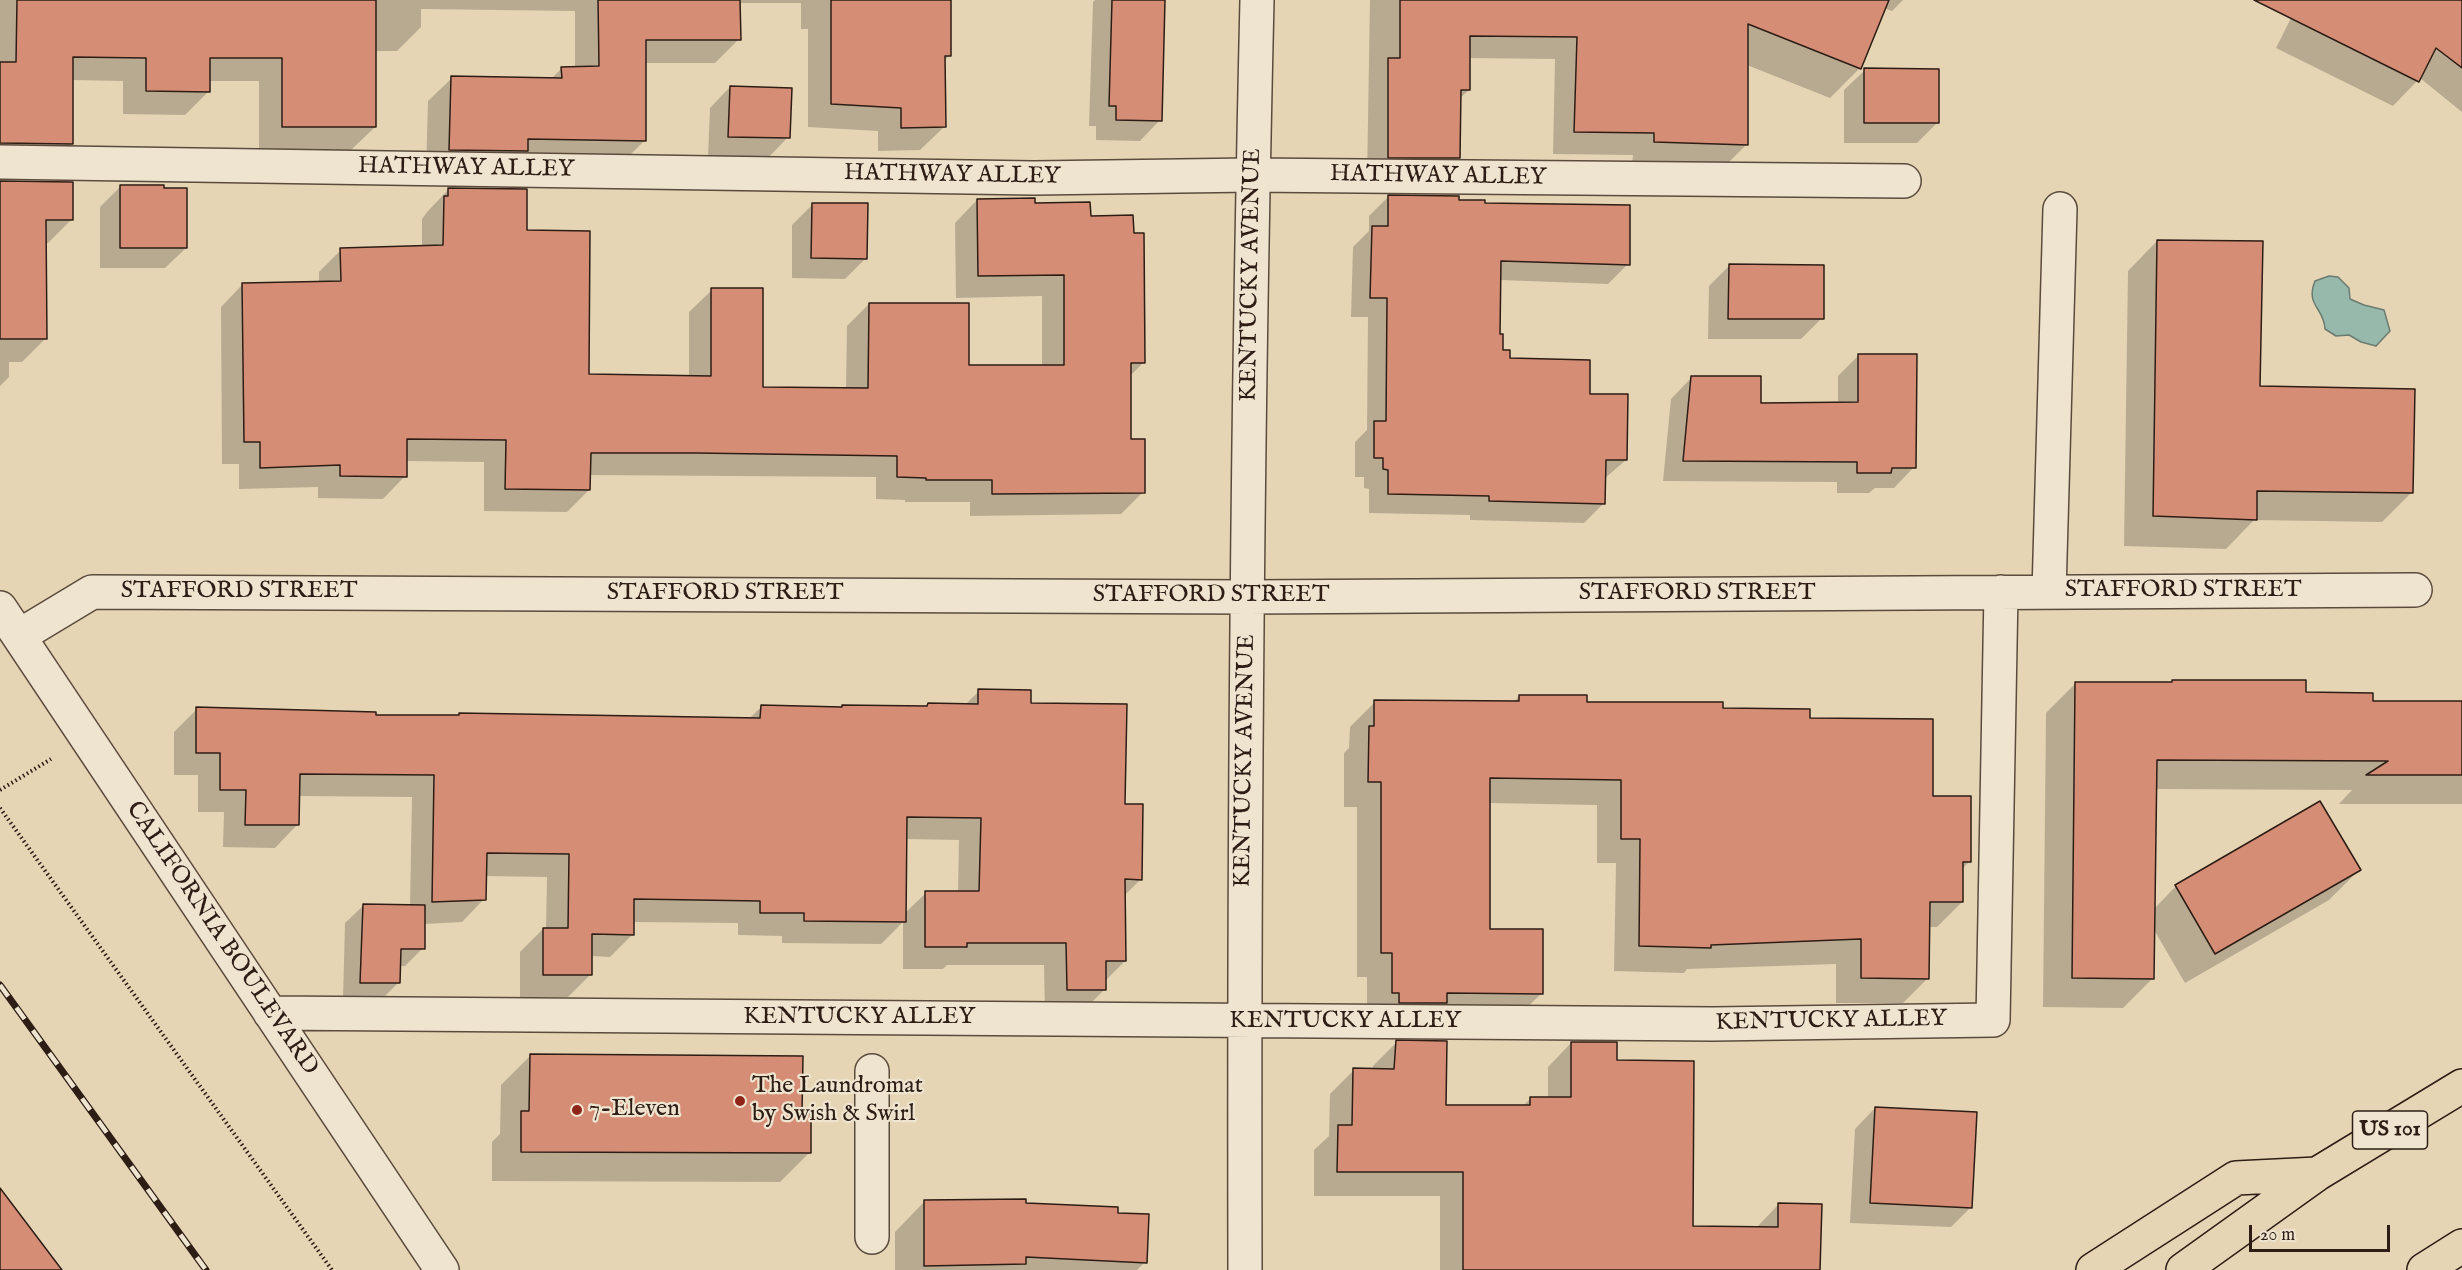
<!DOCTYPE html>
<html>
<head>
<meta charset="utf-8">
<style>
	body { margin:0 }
	#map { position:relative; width:2462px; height:1270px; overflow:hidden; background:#e5d5b5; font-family:"IM FELL English",serif }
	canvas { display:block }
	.scale { position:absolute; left:2249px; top:1225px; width:141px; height:27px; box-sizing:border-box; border:3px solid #2d1d15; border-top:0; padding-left:8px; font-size:18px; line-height:21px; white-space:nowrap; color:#2d1d15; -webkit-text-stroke:4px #eee4cf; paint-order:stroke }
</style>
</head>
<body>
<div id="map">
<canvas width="2462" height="1270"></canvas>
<div class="scale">20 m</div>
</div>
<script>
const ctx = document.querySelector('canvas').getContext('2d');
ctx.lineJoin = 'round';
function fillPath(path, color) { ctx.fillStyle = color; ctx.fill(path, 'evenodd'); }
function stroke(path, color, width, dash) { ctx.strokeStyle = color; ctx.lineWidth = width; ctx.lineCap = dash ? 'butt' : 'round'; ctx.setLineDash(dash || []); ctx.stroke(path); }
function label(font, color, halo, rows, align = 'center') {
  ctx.font = font + ' "IM FELL English",serif'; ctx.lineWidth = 4.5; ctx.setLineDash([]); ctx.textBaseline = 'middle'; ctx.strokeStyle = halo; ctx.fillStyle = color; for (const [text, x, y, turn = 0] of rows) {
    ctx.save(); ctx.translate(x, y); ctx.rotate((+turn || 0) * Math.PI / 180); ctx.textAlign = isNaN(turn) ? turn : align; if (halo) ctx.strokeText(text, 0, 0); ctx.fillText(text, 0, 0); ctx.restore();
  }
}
const water = new Path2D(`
	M2329,276L2338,277L2349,288L2350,299L2364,305L2384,310L2390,331L2376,346L2361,342L2349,335L2336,336L2325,329C2324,307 2305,306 2315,281Z`);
const shadow = new Path2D(`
	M0,0H950V55L943,62L944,127L920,150L878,151V131L808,127V29H801V3H739V39L715,63H645V140L621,164L426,173L428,101L452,78L551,79L562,68H575V11L421,9V27L397,51H375V127L351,150H259V81H209V91L185,115L123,114V81L72,80V144L48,167H0Z
	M1095,0H1163L1160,120L1140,141L1096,140V126H1089L1093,2Z
	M1370,0H1903L1892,11L1884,8L1860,68L1830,98L1742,63L1746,145L1724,167L1632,164L1633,155L1553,154L1555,59L1469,58V90L1459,99L1458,158L1436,180L1367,179Z
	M2300,0H2462V112L2420,78L2393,106L2276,48Z
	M1865,70L1937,123L1917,143H1844V90Z
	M730,87L788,137L768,158L708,157L710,108Z
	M0,182L72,219L48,243H44L46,338L22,362H9V377L0,386Z
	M121,186L186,248L165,268H100V207Z
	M449,189L525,231L587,375L689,377V312L712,290L762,388L846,389L847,326L869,304L968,366H1042V296L956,298L955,223L977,200L1034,204L1089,218L1144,362L1129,377V441L1143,492L1121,514L970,516V502H905V500L876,499V477L589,475V490L567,512L484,511V462L405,461V476L383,499L318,498V487L239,489V464H222L221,307L243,284L319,283V272L341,250L422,247V219L427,212Z
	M1389,196L1484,205L1628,264L1608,284L1500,280L1499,335L1502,351L1508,360L1588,395L1626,460L1604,479V503L1584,523L1470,520V515L1369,513V489L1364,488V477H1355V442L1367,430L1368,317H1351L1353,247L1369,231V216Z
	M813,204L865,259L845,279L792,278V225Z
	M2157,241L2259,387L2412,492L2382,522L2254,520L2226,549L2124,546L2128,271Z
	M1729,266L1822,318L1801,339H1708L1709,286Z
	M1859,355L1914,467L1894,488H1875L1869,493H1837V482L1663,481L1671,399L1691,378L1760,405L1838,403V376Z
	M2076,683L2305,693L2371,703H2462V804H2339L2352,790L2155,789L2154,909L2176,886L2359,870L2329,900L2185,983L2153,928V978L2123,1008L2043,1007L2046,713Z
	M979,691L1029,704L1124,805L1141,879L1124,896L1125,961L1105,981V989L1082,1012H1045L1044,965H947L943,969H903V922L881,944L782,943V936L738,935V923L633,922V934L610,957L591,956V974L568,997H520V952L543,929H546L547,877L485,876L484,899L462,922L424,924L423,948L405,966H399V982L381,1000H343L345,923L363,906H410L412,797L298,796L297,825L275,848L223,847L224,812H198V775H174V732L197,709L374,717L749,719L761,707H925L928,704L965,705ZM905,839L959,840L958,893H926L904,914Z
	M1519,696L1585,703L1722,709L1809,719L1931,798L1969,862L1962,869V902L1937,927H1928V978L1903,1003H1836V964L1687,969L1684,973L1614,971L1616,863H1597V805L1489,803V930L1542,993L1516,1018H1367V977H1357V807H1344V753L1349,748L1350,727L1375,702L1513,703Z
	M1397,1042L1445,1106H1523L1530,1099H1548V1067L1571,1043L1616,1062L1691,1227L1756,1228L1779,1204L1818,1270H1440V1196H1314V1150L1329,1136L1330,1094L1354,1070H1372L1373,1066Z
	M530,1056L801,1115L809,1153L780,1182L492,1181V1142L500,1134L501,1085Z
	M1875,1108L1971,1207L1951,1227L1850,1223L1855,1129Z
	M924,1202L1024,1204L1116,1215L1145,1262L1137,1270H895V1232Z`);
const building = new Path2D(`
	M17,0H376V127H282V58H210V92L146,91V58L73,57V144L0,143V62H16Z
	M598,0H740L741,40H646V141L528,139V151L449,150L451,76L562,78L561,67L599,66Z
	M831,0H951V56H945L946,127L901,128V108L831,104Z
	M1112,0H1165L1162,121L1116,120V106H1109Z
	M1400,0H1889L1861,69L1748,24V145L1654,142V133L1574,132L1577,37L1470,36V90H1461L1460,158H1388V58H1400Z
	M2254,0H2462V68L2436,48L2419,82Z
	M1864,68L1939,69V123H1864Z
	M730,86L792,88L790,138L728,137Z
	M0,181L73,182V220H46L47,339H0Z
	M120,185H164V188H187V248H120Z
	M448,188L527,189V230L590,231L589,374L711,376V288H763V387L868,388L869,303H969V365H1064V275L978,276L977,199L1035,198V203L1090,202L1091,216L1133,215L1134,233H1144L1145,363H1131V439H1145V493L992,494V480H926V478L897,477V456L696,453H591L590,490L505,489L506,440L407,439V477L340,476V465L260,468V442H244L242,283L341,281L340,248L443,245L444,196H448Z
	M1388,195L1459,196V200H1485V203L1630,205V265L1501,261L1500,334H1503V350H1510V358L1590,360V394H1628L1627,460H1606L1605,504L1489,501V496L1388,494V470L1383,469V458H1374V421H1386L1387,298H1370L1372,226H1388Z
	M812,203H868L867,259L811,258Z
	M2157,240L2263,241L2260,386L2415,389L2413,493L2257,491V520L2153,516Z
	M1729,264L1824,265V319H1728Z
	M1858,354H1917L1916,468H1892L1891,473H1857V462L1683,461L1691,376H1761V403L1858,402Z
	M2172,680H2306V692L2373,693V701H2462V775H2366L2388,761L2157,760L2154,979L2072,978L2075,682H2172Z
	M978,689L1031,690V703L1127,704L1125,804H1143L1142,880L1125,879L1126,961H1106V990H1067L1066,943H967V947H925V891H979L981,818L907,817L906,922L804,921V913H760V901L634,899V935L592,934V975H543V928H568L569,854L487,853L486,900L432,902L434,775L300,774L299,825H245L246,790H220V753H196V707L376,712V715H459V713L760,718L761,705L842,707V705L927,706L928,703L978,704Z
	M1519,695H1587V702H1723V708L1810,709V718L1933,719V796H1971V862H1963V902H1930L1929,979L1861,978V939L1711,945V948L1639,946L1640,839H1621V780L1490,778V929H1543V994L1447,993V1003H1399V993H1392V953H1381V782H1368L1369,726H1374V700L1519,701Z
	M2320,801L2361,870L2215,954L2175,885Z
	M363,904L425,905V949H401L400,983H360Z
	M1396,1040L1447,1041L1446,1105H1530V1097H1571V1042H1617V1060L1694,1061L1693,1226L1778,1227V1203L1822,1204L1820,1270H1463V1172H1337L1338,1125H1352L1353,1068L1394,1069Z
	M530,1054L803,1056L802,1114H811V1153L521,1152V1111H529Z
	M1875,1107L1977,1112L1972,1208L1870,1203Z
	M0,1188L62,1270H0Z
	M1026,1199V1203L1118,1207V1213L1149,1214L1147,1263L1026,1257V1264L924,1266V1200Z`);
const path = new Path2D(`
	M0,790L51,759
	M0,808L332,1270`);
const minor = new Path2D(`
	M0,162L1034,178L1252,175L1904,181
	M2049,592L2060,209
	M0,608L442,1270
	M19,636L92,592L1248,597L2415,590
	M270,1013L1713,1024L1993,1020L2001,592
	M872,1071V1237
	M1245,1270C1244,847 1247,423 1257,0`);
const highway = new Path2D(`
	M2093,1270L2236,1178L2317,1174
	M2183,1270L2317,1174L2462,1086
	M2424,1270L2462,1246`);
const rail = new Path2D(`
	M0,985L206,1270`);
const markers = [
	[740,1101,6,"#8f2418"],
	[577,1110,6,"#8f2418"]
];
const shields = [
	[2390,1130,75]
];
const shieldNames = [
	["US 101",2390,1130]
];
const streetNames = [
	["HATHWAY ALLEY",466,169,1],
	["HATHWAY ALLEY",952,176,1],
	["HATHWAY ALLEY",1438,177,1],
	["KENTUCKY AVENUE",1252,275,-89],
	["STAFFORD STREET",2183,591],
	["STAFFORD STREET",239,592],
	["STAFFORD STREET",725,594],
	["STAFFORD STREET",1697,594],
	["STAFFORD STREET",1211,596],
	["KENTUCKY AVENUE",1246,761,-89],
	["CALIFORNIA BOULEVARD",221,939,56],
	["KENTUCKY ALLEY",859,1018],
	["KENTUCKY ALLEY",1345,1022],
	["KENTUCKY ALLEY",1831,1022,-1]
];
const poiNames = [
	["The Laundromat",752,1087],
	["by Swish & Swirl",752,1115],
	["7-Eleven",589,1110]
];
fillPath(water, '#96b9ab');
stroke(water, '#6c7b6f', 1.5);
fillPath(shadow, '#0003');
fillPath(building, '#d58e75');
stroke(building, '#2d1d15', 1.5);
stroke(minor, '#5b4b3d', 36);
stroke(highway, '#2d1d15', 36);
stroke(path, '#2d1d15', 4, [1.5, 3]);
stroke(minor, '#eee4cf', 33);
stroke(highway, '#e5d5b5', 33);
stroke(rail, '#2d1d15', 7);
stroke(rail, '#eee4cf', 4.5, [14]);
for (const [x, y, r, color] of markers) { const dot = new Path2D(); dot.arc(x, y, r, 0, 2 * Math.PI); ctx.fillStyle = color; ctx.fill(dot); stroke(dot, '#eee4cf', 2); }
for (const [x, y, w] of shields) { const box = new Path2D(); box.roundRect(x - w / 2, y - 19, w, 38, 4.5); ctx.fillStyle = '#eee4cf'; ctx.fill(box); stroke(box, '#2d1d15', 1.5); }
label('bold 22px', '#2d1d15', null, shieldNames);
label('24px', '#2d1d15', '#eee4cf', streetNames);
label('24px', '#2d1d15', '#eee4cf', poiNames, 'left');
</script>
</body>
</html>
